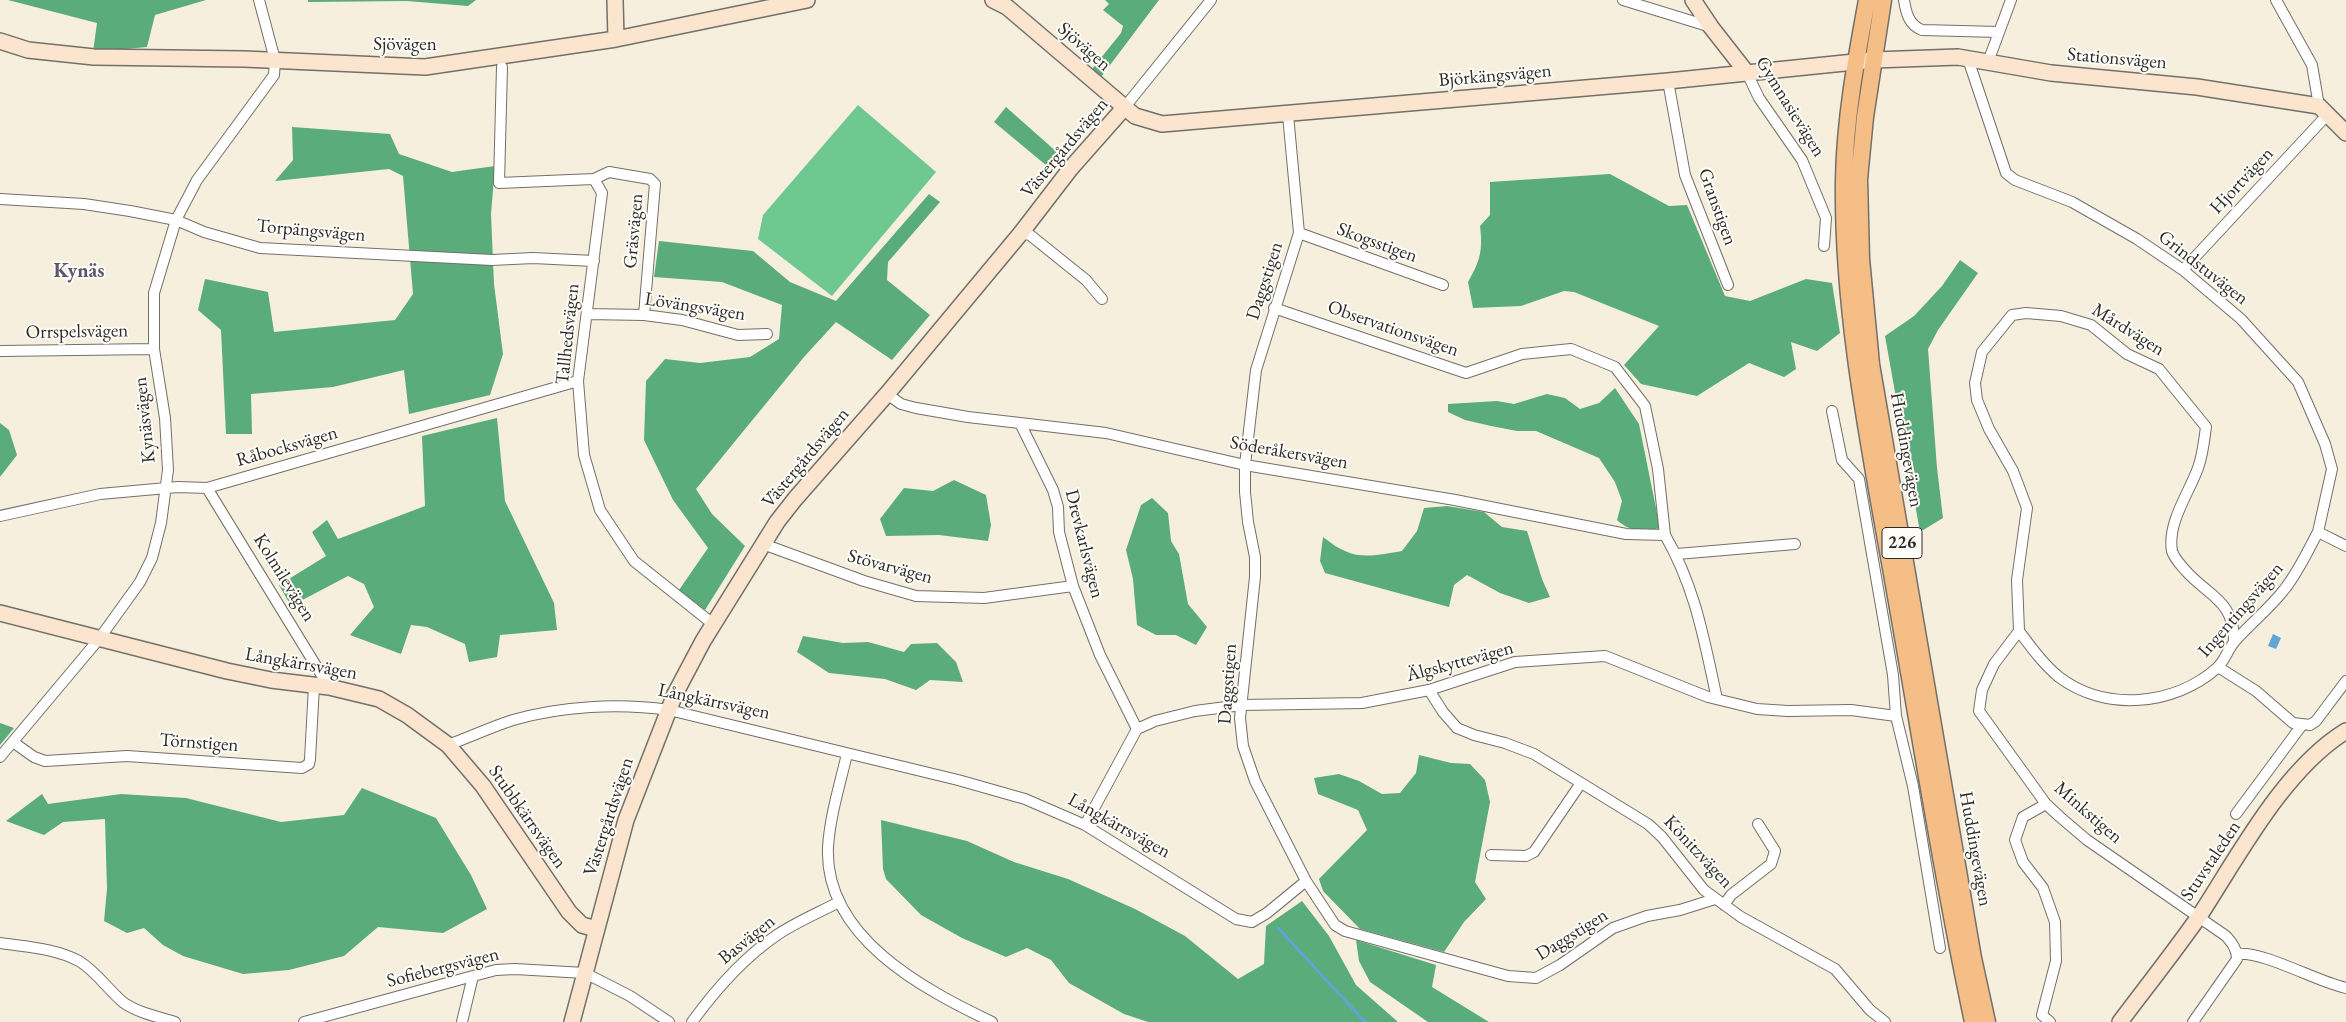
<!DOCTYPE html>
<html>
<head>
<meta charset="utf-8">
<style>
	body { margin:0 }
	canvas { display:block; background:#f7efde }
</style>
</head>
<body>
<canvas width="2346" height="1022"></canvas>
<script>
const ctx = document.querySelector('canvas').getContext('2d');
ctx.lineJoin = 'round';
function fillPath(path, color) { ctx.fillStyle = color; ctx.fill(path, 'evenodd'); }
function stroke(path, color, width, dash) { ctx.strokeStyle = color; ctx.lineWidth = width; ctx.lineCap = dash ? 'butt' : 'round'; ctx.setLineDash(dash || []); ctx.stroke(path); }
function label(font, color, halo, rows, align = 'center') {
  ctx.font = font + ' "EB Garamond",serif'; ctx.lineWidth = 4; ctx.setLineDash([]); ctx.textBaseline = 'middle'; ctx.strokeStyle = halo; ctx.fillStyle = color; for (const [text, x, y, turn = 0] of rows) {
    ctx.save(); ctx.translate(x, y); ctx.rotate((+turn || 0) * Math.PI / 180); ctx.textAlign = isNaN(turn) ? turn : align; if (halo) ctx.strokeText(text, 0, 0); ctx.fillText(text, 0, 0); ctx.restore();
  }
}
const green = new Path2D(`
	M858,105L936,172L832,296L758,239L763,215Z`);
const forest = new Path2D(`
	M8,0H206L155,15L147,47L93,52L97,23Z
	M308,0H476L468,6L407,1L308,2Z
	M1105,0H1159L1098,81L1092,69L1121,33L1123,26L1103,10L1109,4Z
	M1006,107L1058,153L1047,166L994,122Z
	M292,127L390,134L399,154L452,172L495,166L491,214L494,284L503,354L490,395L409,414L404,370L333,387L251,394L252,434H226L221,330L198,310L205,279L268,292L274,332L395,320L413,294L403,176L389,169L275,181L293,160Z
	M1610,174L1669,206L1687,205L1725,296L1750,301L1806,279L1832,283L1840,333L1817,351L1791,342L1796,369L1784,377L1749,363L1697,396L1641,384L1624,365L1659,326L1574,292L1564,291L1521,306L1473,308L1468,282C1480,261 1483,251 1480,226L1490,215V182Z
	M929,194L940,202L888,262L887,280L930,315L892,360L836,322L804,357L696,489L712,514L745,546L705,610L679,590L708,548L673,500L644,440L646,381L665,359L700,363L750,357L779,339L782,305L722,282L654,277L659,241L753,251L790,282L836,301Z
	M1960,260L1978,273L1938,330L1928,349L1937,468L1943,518L1920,532L1885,336L1914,316L1942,286Z
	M1615,388L1639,424L1660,528C1642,532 1630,532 1617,520L1622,501L1615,482L1599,458L1536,431H1517L1491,426L1465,420L1448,412V404L1497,401L1514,404L1547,394L1565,398L1580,409L1599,403Z
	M497,418L505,501L554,603L557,630L500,635L497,657L469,662L465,644L427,627L411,625L401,654L350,635L374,607L364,584L348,576L291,606L279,585L326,556L312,532L327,520L338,539L425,506L422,436Z
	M0,423L9,430L17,455L0,477Z
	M954,480L986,495L991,525L988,541L939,535L886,536L880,519L904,488L933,491Z
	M1152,498L1168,513L1171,541L1179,554L1188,604L1207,627L1196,645L1176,635H1156L1137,625L1133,579L1126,550L1141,505Z
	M1447,506L1484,512L1502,527L1527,531L1542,579L1550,597L1529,603L1500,593L1467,575L1454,585L1449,607L1325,573L1320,561L1323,537C1353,561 1366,557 1402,551L1417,531L1424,508Z
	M803,636L843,643L868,642L904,652L911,644L937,643L956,662L963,682L930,680L916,690L885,679L829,673L797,652Z
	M0,723L14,728L0,745Z
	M1419,755L1451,763L1470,764L1485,780L1490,802L1475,882L1486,899L1464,922L1444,952L1360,929L1323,891L1319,879L1367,830L1358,810L1318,794L1314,778L1339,774L1359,781L1382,794L1400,793L1416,773Z
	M362,788L436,818L471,875L487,909L443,933L378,927L344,956L289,970L243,974L183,956L163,945L144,928L127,933L104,921L107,889L105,819L63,822L44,835L6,821L42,794L48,804L121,794L186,798L281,822L344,815Z
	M881,820L967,841L1014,862L1068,879L1135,909L1185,936L1238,979L1264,964L1266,926L1302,901L1329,936L1356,985L1398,1022H1148L1124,1014L1069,983L1051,960L1027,948L1006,957L962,938L921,915L886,879L883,869Z
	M1356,940L1436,965L1432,987L1489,1022H1428L1370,982L1359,961Z`);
const water = new Path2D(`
	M2273,634L2281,638L2276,649L2268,646Z`);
const stream = new Path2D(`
	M1278,928L1365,1022`);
const street = new Path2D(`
	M1623,0L1711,27
	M1904,0C1906,13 1909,25 1922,30L1999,32
	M2276,0L2312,65L2319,106
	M1968,59L2006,173L2015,180L2072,202L2137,239L2183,270L2241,319L2298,382L2325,444L2332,469L2318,532L2346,546
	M1988,62L2011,0
	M502,67L499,183L594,179L609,172L650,179L655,184L644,315
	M1747,73L1759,98L1802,160L1826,218L1824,246
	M1668,81L1685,175L1728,285
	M1124,108L1211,0
	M1288,115L1299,233L1256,370L1245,465V492L1248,522L1255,557V577L1240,718L1243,746L1255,781L1306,881L1335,925L1345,931L1508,976L1536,978L1560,965L1613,928L1647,916L1680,910L1715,899
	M594,179L602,193L578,381L584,455L600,510L634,561L713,624
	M0,199L84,204L130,211L176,220L204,232L260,248L492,260L533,258L594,261
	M1021,233L1030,235L1086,280L1102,299
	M1299,233L1443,285
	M2183,270L2327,115
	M1274,308L1466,373L1522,354L1571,349L1615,367L1645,406L1658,469L1665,535
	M587,314L644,315L682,320L738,335L767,334
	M0,351L154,349
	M887,394L901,404L916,408L968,417L1106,433L1245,465L1455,500L1626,534L1665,535C1696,589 1704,640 1717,699
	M1832,411L1842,460L1859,479L1893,675L1896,716L1913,786L1940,948
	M1020,423L1053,490L1058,507L1059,532L1073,586L1100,655L1137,729
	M207,488L329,687
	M0,516L100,494L178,487L207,488L578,381
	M763,544L864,581L916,596L984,598L1073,586
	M1677,554L1795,544
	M2019,631C2031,647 2043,664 2059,677C2105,712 2174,706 2217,668C2225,661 2228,648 2236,640C2251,623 2269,609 2283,591C2298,573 2307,552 2318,532
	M2218,667L2256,691L2293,723L2310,725L2316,721L2346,681
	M1429,690L1443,712L1457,728L1474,735L1505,743L1534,754L1648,824L1662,837L1704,890L1741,917L1835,969L1870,1010L1885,1022
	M13,742L34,757L45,761L127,756L302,768L309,764L310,759L314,686
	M448,745C470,737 491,727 513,720C562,706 618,703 669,710L958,780L1025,799L1085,825L1236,919L1252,922L1267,913L1306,881
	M847,754C840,784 830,816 828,847C824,937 923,989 992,1022
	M0,757L99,639L140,582L152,558L161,523L168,470L165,418L154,349V293L176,220L197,180L274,75L275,60L259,0
	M2046,804L2023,817L2015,840L2023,862L2043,888L2055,922L2056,961L2042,1015L2050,1022
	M2236,814L2302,725
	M1085,825L1137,729L1155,721L1195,711L1242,705L1362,703L1429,690L1515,662L1605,656L1708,697L1757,709L1788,711L1851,710L1896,716
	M1491,855L1526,856L1534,852L1581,783
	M1724,905L1731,895L1771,864L1775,851L1758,824
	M0,943C26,947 55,948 79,961C97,972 108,990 124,1003C139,1013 158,1017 175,1022
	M2237,954C2264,951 2315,981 2346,988
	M304,1022L473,976L496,970L515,969L585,973L630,996L669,1022
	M462,1022L473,976
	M692,1022C716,989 743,958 777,935C796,922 818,913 839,902
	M2193,1022L2237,959C2237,949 2232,943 2226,936L2087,840L2060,817L2046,804L1979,711L1982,690L1994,664L2019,631L2017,580L2027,508L2013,471L1989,429L1977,400L1975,383L1982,352L2012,315L2026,313L2061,316L2091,325L2127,354L2159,369L2206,427C2204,441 2203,454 2198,468C2189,493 2167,523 2172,551C2174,558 2180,564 2185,570C2209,597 2234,600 2234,641`);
const secondary = new Path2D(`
	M615,0L616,39
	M993,0L1007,7L1135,116L1162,124L1668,81L1874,60L1958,57L2051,73L2197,87L2319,106L2346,133
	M1693,0L1711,27L1747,73
	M0,41L28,50L94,57L244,59L425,67L616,39L807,0
	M0,613L227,671L271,680L329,687L379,699L407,715L448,745L483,786L569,912L582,925L596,929
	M572,1022L626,820L675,694L703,641L777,522L795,499L887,394L1021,233L1071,168L1124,108
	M2120,1022C2147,986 2175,951 2200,915C2239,855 2284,769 2346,731`);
const primary = new Path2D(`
	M1867,0C1856,60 1845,119 1844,180C1842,324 1874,467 1898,608C1922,746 1944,884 1973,1022
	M1883,0L1865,117L1859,179L1861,259L1871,364L1973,958L1987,1022`);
const shields = [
	[1902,543,40]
];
const shieldNames = [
	["226",1902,543]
];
const streetNames = [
	["Sjövägen",405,45],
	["Sjövägen",1084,47,41],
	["Stationsvägen",2117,59,5],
	["Björkängsvägen",1495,76,-5],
	["Gymnasievägen",1790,107,58],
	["Västergårdsvägen",1065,148,-50],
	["Hjortvägen",2242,181,-47],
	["Granstigen",1717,207,70],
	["Torpängsvägen",311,231,5],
	["Gräsvägen",634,231,-85],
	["Skogsstigen",1377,243,20],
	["Grindstuvägen",2203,268,38],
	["Daggstigen",1265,281,-72],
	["Lövängsvägen",695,307,9],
	["Observationsvägen",1393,329,19],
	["Mårdvägen",2128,330,32],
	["Orrspelsvägen",77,332,-1],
	["Tallhedsvägen",568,334,-84],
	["Kynäsvägen",145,420,-96],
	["Råbocksvägen",287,447,-16],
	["Huddingevägen",1906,450,80],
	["Söderåkersvägen",1289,453,10],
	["Västergårdsvägen",806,458,-50],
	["Drevkarlsvägen",1084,544,76],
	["Stövarvägen",890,567,15],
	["Kolmilevägen",284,578,58],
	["Ingentingsvägen",2241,610,-49],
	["Älgskyttevägen",1460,662,-15],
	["Långkärrsvägen",301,664,10],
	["Daggstigen",1228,684,-86],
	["Långkärrsvägen",714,702,12],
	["Törnstigen",199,743,4],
	["Minkstigen",2088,813,41],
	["Stubbkärrsvägen",527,817,55],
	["Västergårdsvägen",609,817,-72],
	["Långkärrsvägen",1119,826,29],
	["Huddingevägen",1975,849,80],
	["Könitzvägen",1698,852,47],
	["Stuvstaleden",2211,861,-56],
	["Daggstigen",1572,935,-32],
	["Basvägen",747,940,-39],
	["Sofiebergsvägen",443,968,-14]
];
const neighbourhoodNames = [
	["Kynäs",79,272]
];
fillPath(green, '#6ec890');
fillPath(forest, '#5aac7a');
fillPath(water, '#61a5d6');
stroke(stream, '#61a5d6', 3);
stroke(street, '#72706a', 12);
stroke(secondary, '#72706a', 18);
stroke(primary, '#72706a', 19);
stroke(street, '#fff', 10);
stroke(secondary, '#fbe5cf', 15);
stroke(primary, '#f5be86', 16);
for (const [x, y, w] of shields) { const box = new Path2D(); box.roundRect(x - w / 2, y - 15.5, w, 31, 4); ctx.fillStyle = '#fdfcf7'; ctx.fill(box); stroke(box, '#2b2b2b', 1); }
label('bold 18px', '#2b2b2b', null, shieldNames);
label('19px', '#2b2b2b', '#fdfcf7', streetNames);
label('bold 20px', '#5d566e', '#fdfcf7', neighbourhoodNames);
</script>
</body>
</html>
